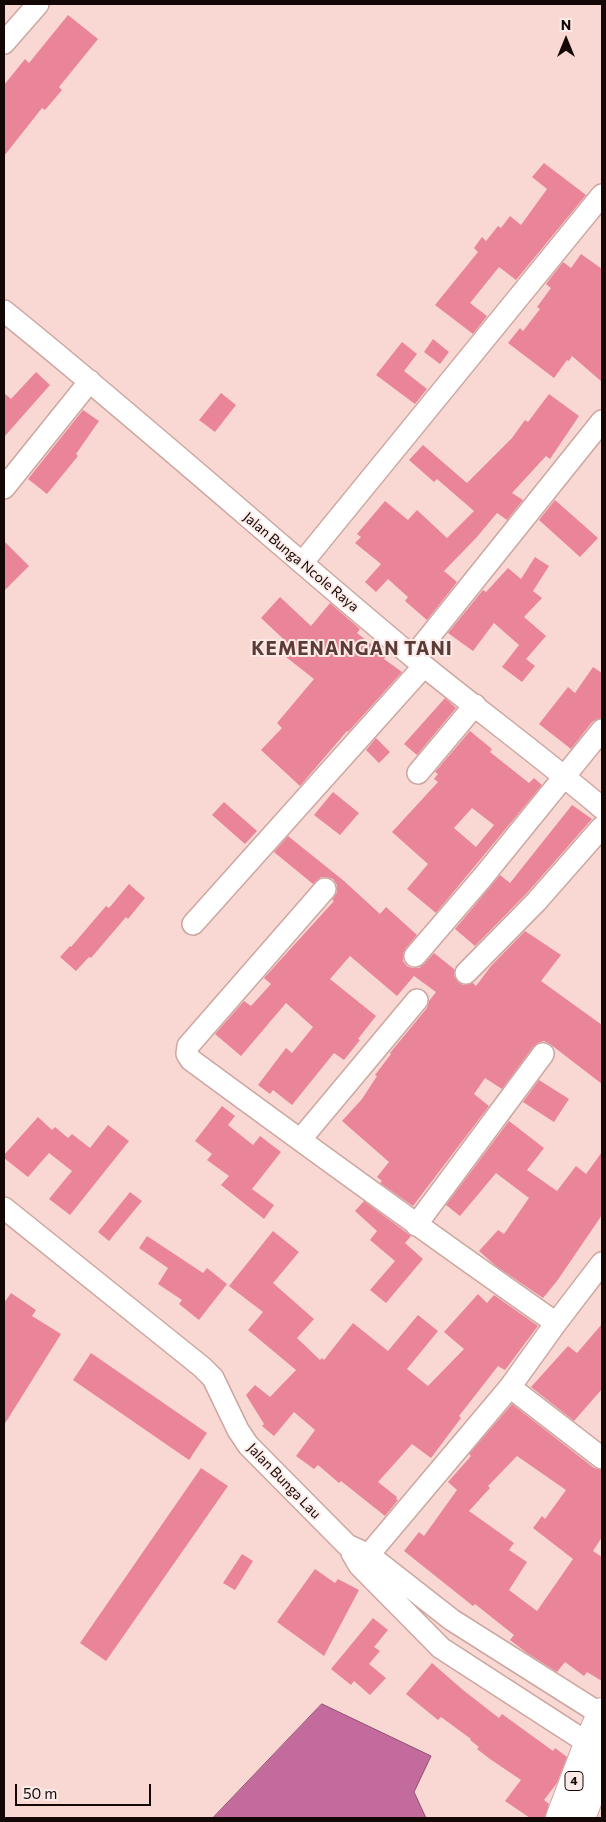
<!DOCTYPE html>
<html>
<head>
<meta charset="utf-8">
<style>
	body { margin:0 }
	#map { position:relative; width:606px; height:1822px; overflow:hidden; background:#f9d8d3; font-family:Commissioner,sans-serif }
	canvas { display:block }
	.frame { position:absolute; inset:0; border:5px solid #140806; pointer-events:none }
	.north { position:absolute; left:541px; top:15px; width:50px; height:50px; -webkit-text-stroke:4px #fbeae7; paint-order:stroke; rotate:0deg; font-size:14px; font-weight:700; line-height:20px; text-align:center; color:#140806 }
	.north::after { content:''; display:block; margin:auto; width:18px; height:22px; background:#140806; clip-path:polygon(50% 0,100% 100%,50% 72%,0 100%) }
	.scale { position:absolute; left:15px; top:1784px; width:136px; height:22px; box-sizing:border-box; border:2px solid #140806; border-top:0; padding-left:6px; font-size:15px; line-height:18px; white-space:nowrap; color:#140806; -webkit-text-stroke:4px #fbeae7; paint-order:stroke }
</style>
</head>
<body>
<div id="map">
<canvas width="606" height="1822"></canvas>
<div class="frame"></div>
<div class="north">N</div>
<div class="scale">50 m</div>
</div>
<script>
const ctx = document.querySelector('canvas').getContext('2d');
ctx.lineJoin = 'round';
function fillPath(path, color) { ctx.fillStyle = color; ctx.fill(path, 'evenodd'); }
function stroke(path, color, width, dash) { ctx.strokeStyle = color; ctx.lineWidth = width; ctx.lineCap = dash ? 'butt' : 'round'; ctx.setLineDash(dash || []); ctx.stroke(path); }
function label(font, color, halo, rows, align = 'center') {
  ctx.font = font + ' Commissioner,sans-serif'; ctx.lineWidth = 4; ctx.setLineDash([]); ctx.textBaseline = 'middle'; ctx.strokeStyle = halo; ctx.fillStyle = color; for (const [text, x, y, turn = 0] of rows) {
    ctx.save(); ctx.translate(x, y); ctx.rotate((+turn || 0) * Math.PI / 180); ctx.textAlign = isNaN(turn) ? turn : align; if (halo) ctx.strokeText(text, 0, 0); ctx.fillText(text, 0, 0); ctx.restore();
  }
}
const water = new Path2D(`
	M322,1704L431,1756L414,1792L426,1818H213Z`);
const building = new Path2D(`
	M68,15L98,39L59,87L62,90L45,110L42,108L4,156V85L25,59L29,63Z
	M544,163L586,195L516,280L499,267L470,303L487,316L473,334L435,305L478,252L474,248L482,237L486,241L498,226L501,228L510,216L521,225L547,189L532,177Z
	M581,254L602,269V382L572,356L569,361L567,360L554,378L508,343L520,328L523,331L540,309L537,307L551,288L546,284L563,262L571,268Z
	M433,339L449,352L440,364L424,352Z
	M402,342L417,354L404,371L427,389L415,404L376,375Z
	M36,372L50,385L4,437V393L11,399Z
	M221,393L236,405L215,432L199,420Z
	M549,394L579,416L550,459L546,456L512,493L523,500L507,520L497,513L476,538L444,571L457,582L427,620L405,601L408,597L388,579L376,592L365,582L381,564L355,543L361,537L357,534L385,501L408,520L417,510L447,538L474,511L437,479L434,482L409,460L423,445L467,483L512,438L525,420L528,422Z
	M83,410L99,421L76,454L78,456L47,494L28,479Z
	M555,500L598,538L580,557L539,520Z
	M4,541L29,566L4,591Z
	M535,557L549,566L533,591L542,598L524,617L546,636L526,659L535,666L522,682L502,667L519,645L494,623L473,651L448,633L483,590L486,592L508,568L521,579Z
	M280,597L311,626L330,603L360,629L357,633L386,656L384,659L402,672L348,732L347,731L300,786L261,750L282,728L277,723L314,679L286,657L293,648L261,618Z
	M593,667L602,673V718L597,719L592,722L571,749L539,724L568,687L575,693Z
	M445,698L456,708L417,755L404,744Z
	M470,731L492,749L490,752L529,783L534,778L542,785L436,913L407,889L428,864L392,832L438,782L434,779L438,774L435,772ZM472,808L494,825L476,847L454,828Z
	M376,738L390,752L379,763L366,750Z
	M333,792L359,813L340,835L314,815Z
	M224,802L257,831L245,844L212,815Z
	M572,805L592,819L527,893L475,946L455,929L500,875L510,883Z
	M288,836L344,881L380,914L386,907L417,935L406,948L403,954V961L407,966L412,968H419L424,964L434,953L454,969V976L458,982L463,985L473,983L476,986L491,966L525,931L561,955L541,981L602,1025V1084L550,1044L544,1041L538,1043L533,1047L502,1089L485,1078L474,1094L489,1106L413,1206L380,1183L382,1181L377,1177L389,1162L342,1121L362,1099L377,1076L375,1075L391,1054L390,1053L427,1008L429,1001L436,992L414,976L397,996L350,956L330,979L376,1016L358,1039L360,1040L344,1060L334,1053L292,1105L273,1090L270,1094L258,1085L286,1048L292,1053L313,1027L286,1003L241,1056L215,1034L244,1001L251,1006L271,984L264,978L334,901L332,900L337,892V885L333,879L327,877H321L313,884L274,852Z
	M129,884L145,898L128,919L126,917L91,958L89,957L76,971L60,957L70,946L71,947L106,906L109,908Z
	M539,1080L569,1099L554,1122L523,1102Z
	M222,1106L235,1116L228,1125L253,1145L260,1136L281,1152L252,1189L274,1205L264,1219L221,1185L229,1176L207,1160L212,1154L195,1141Z
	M38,1117L52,1130L55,1127L68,1138L72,1134L90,1148L108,1125L129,1141L70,1215L49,1199L72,1171L49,1153L28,1177L4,1158V1155Z
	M509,1121L544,1148L527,1170L557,1191L576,1166L586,1174L602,1152V1215L557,1281L543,1298L496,1266L479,1251L498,1230L504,1234L529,1198L496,1173L460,1216L446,1205Z
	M130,1192L142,1201L109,1241L98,1232Z
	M364,1201L411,1236L405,1243L423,1259L386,1303L370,1290L395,1261L370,1240L377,1231L355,1211Z
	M273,1231L299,1252L273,1283L314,1319L297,1338L320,1360L322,1358L324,1360L353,1323L388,1351L418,1315L438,1331L407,1369L428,1386L464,1349L444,1332L478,1294L487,1303L494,1295L538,1326L505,1370L498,1366L459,1416L461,1418L431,1458L412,1444L378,1482L397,1497L396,1499L398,1500L385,1516L341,1481L339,1483L318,1465L314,1469L296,1456L315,1430L294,1412L274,1436L262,1426L264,1424L246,1395L255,1385L270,1397L296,1370L248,1330L263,1312L229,1286Z
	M147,1236L203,1273L207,1268L227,1284L199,1320L179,1304L182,1300L158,1284L168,1268L139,1248Z
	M11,1293L36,1310L32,1316L61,1334L4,1425V1303Z
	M602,1324V1389L574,1421L531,1387L568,1346L577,1353Z
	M91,1353L207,1433L189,1460L73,1380Z
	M512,1404L594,1468L602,1470V1537L593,1551L602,1557V1681L587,1672L584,1676L565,1662L557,1672L527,1653L510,1640L514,1635L475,1604L473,1606L404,1551L419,1532L424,1536L457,1490L448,1482L471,1456L469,1454ZM517,1456L566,1490L545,1519L542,1516L533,1528L573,1559L537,1611L509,1590L527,1562L509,1550L514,1543L469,1511L490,1488L488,1486Z
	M201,1468L228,1486L106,1661L80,1643Z
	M242,1554L253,1561L235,1590L223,1583Z
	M315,1569L335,1583L338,1579L359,1590L324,1656L277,1622Z
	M373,1618L388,1630L374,1647L380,1651L369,1664L386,1678L370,1695L354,1681L351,1685L331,1669Z
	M432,1663L463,1690L499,1718L502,1714L553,1751L555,1748L567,1757L557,1783L544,1800L549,1804L545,1818H530L505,1801L521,1780L490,1759L477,1749L479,1747L470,1740L471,1739L441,1717L438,1720L406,1694Z`);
const minor = new Path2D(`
	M4,43L38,4
	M4,311C143,423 276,543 413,657C475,708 541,756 602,808
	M4,488L90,381
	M302,563L602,195
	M413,657L602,421
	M418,773L475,705
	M325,889L188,1046L187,1054L191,1060C312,1149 433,1237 556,1323
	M193,924L424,666
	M415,956L482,878L602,730
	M466,973L536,902L602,827
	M300,1140L417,1000
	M4,1208L202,1367L213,1378L238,1430L248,1445L347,1545L369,1555L452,1620L602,1715
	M416,1225L543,1054
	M510,1387L602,1458
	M352,1553L359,1565L441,1648L600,1751
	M360,1565L510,1387L556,1323L602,1263`);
const trunk = new Path2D(`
	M560,1818L588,1744L602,1712
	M581,1818L602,1763`);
const shields = [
	[574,1781,18]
];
const shieldNames = [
	["4",574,1781]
];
const streetNames = [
	["Jalan Bunga Ncole Raya",301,562,40],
	["Jalan Bunga Lau",284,1481,46]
];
const districtNames = [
	["KEMENANGAN TANI",352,649]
];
fillPath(water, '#c36b9d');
stroke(water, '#8e4d70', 1);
fillPath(building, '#ea8499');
stroke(minor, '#cda6a0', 24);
stroke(trunk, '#cda6a0', 30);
stroke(minor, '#fff', 21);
stroke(trunk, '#fff', 28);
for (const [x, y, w] of shields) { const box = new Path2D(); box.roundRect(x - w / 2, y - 9.5, w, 19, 4); ctx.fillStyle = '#fbeae7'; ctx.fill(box); stroke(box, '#140806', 1); }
label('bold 12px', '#140806', null, shieldNames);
label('14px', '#140806', '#fbeae7', streetNames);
ctx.letterSpacing = '1px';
label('bold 19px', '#5c3b36', '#fbeae7', districtNames);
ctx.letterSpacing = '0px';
</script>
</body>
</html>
